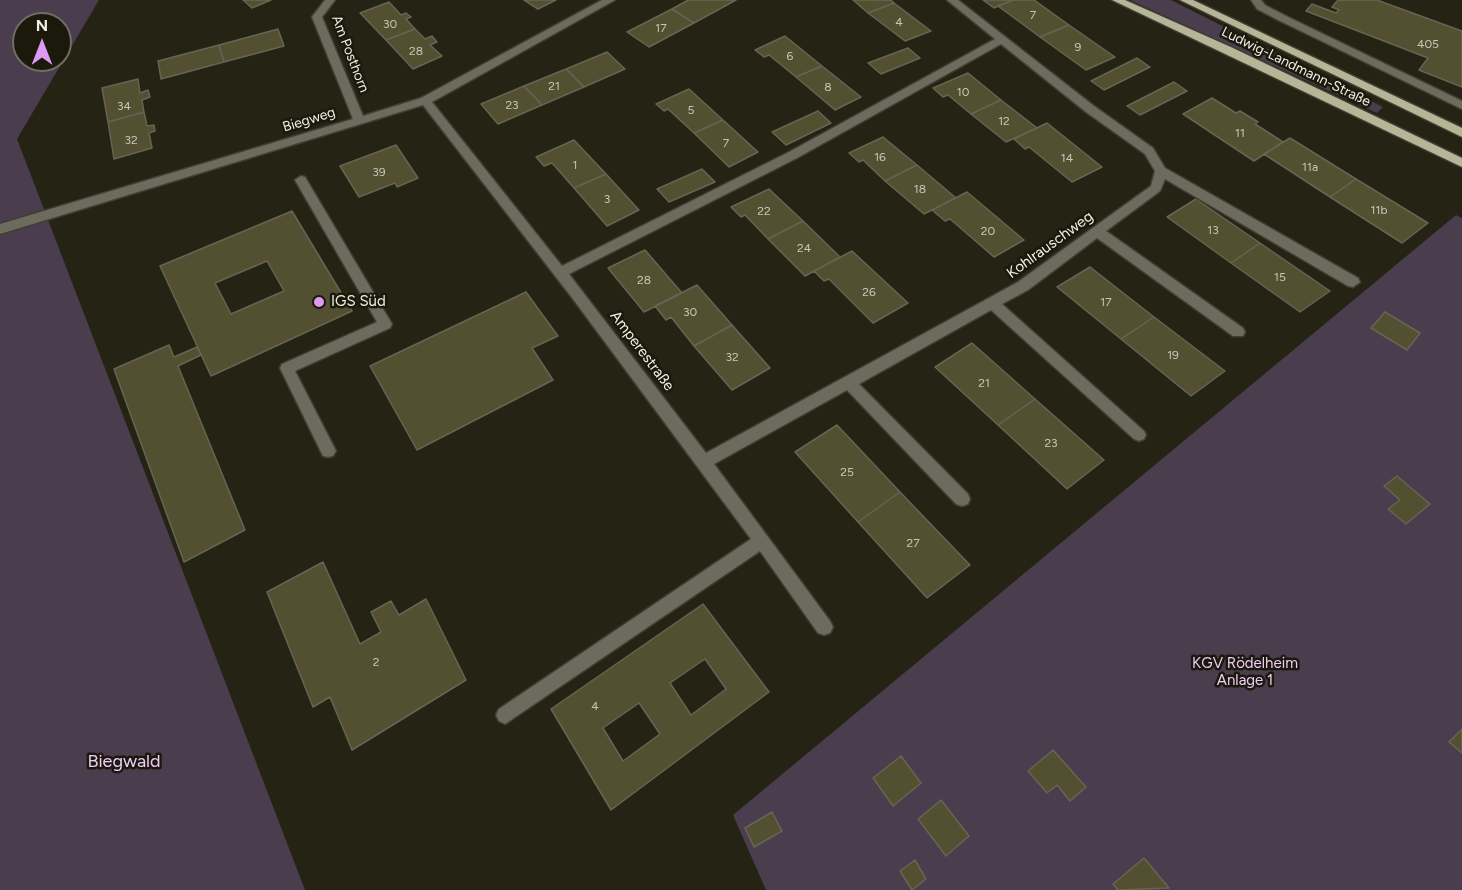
<!DOCTYPE html>
<html>
<head>
<meta charset="utf-8">
<style>
	body { margin:0 }
	#map { position:relative; width:1462px; height:890px; overflow:hidden; background:#242314; font-family:Figtree,sans-serif }
	canvas { display:block }
	.north { position:absolute; left:12px; top:12px; width:60px; height:60px; box-sizing:border-box; background:#1b190b; border:2px solid #706e62; border-radius:50%; rotate:0deg; font-size:16px; font-weight:700; line-height:24px; text-align:center; color:#efeee4 }
	.north::after { content:''; display:block; margin:auto; width:21px; height:27px; background:#dd99f3; clip-path:polygon(50% 0,100% 100%,50% 72%,0 100%) }
</style>
</head>
<body>
<div id="map">
<canvas width="1462" height="890"></canvas>
<div class="north">N</div>
</div>
<script>
const ctx = document.querySelector('canvas').getContext('2d');
ctx.lineJoin = 'round';
function fillPath(path, color) { ctx.fillStyle = color; ctx.fill(path, 'evenodd'); }
function stroke(path, color, width, dash) { ctx.strokeStyle = color; ctx.lineWidth = width; ctx.lineCap = dash ? 'butt' : 'round'; ctx.setLineDash(dash || []); ctx.stroke(path); }
function label(font, color, halo, rows, align = 'center') {
  ctx.font = font + ' Figtree,sans-serif'; ctx.lineWidth = 5; ctx.setLineDash([]); ctx.textBaseline = 'middle'; ctx.strokeStyle = halo; ctx.fillStyle = color; for (const [text, x, y, turn = 0] of rows) {
    ctx.save(); ctx.translate(x, y); ctx.rotate((+turn || 0) * Math.PI / 180); ctx.textAlign = isNaN(turn) ? turn : align; if (halo) ctx.strokeText(text, 0, 0); ctx.fillText(text, 0, 0); ctx.restore();
  }
}
const green = new Path2D(`
	M0,0H99L17,139L305,890H0ZM24,24H60V60H24Z
	M1130,0H1171L1383,107L1377,113Z
	M1456,215L1462,218V890H766L733,815Z`);
const building = new Path2D(`
	M243,0H271L252,8Z
	M524,0H556L538,9Z
	M688,0H736L694,23L672,9Z
	M853,0H891L894,3L868,13Z
	M983,0H1013L994,8Z
	M1013,0H1034L1069,25L1040,37L998,6Z
	M1338,0H1377L1462,31V87L1419,70L1428,58L1306,11L1312,4L1336,13L1339,10L1332,7Z
	M389,2L401,15L406,13L411,17L406,19L415,29L386,40L360,13Z
	M894,3L931,31L905,41L868,13Z
	M672,9L694,23L649,47L627,32Z
	M1069,25L1115,57L1086,70L1040,37Z
	M278,29L284,46L224,62L219,45Z
	M415,29L425,39L432,36L437,42L430,45L442,56L413,69L386,40Z
	M785,36L822,66L796,77L769,55L764,57L755,50Z
	M219,45L224,62L161,79L158,61Z
	M908,48L920,58L881,74L868,63Z
	M607,52L625,69L584,87L566,69Z
	M1137,58L1150,67L1104,90L1091,81Z
	M822,66L861,97L835,110L796,77Z
	M566,69L584,87L542,105L524,86Z
	M968,73L1001,100L971,114L948,95L943,97L933,88Z
	M138,79L140,93L148,90L150,97L142,100L144,112L108,122L102,88Z
	M1174,82L1187,91L1140,115L1127,106Z
	M524,86L542,105L498,124L481,104Z
	M689,89L723,120L694,133L668,109L664,111L656,104Z
	M1212,98L1236,113L1240,111L1258,122L1255,124L1283,142L1254,161L1183,114Z
	M1001,100L1037,128L1006,142L971,114Z
	M818,111L831,123L786,145L772,132Z
	M144,112L147,126L154,125L155,131L149,133L152,148L114,159L108,122Z
	M723,120L758,152L729,167L694,133Z
	M1047,123L1102,167L1072,182L1029,147L1025,149L1014,139Z
	M883,137L917,165L885,181L863,160L859,162L849,153Z
	M1290,138L1356,179L1330,197L1264,154Z
	M574,140L606,174L574,188L552,163L544,166L536,157Z
	M396,145L418,178L397,187L395,183L359,197L340,166Z
	M917,165L956,198L924,214L885,181Z
	M702,169L715,182L669,202L657,189Z
	M606,174L639,210L607,226L574,188Z
	M1356,179L1428,223L1402,243L1330,197Z
	M769,189L803,221L768,239L745,215L741,217L731,207Z
	M967,192L1024,240L994,257L950,219L945,221L932,210Z
	M1196,199L1260,243L1231,263L1167,217Z
	M292,211L352,311L211,376L160,266ZM267,261L284,291L231,314L215,283Z
	M803,221L840,257L805,276L768,239Z
	M1260,243L1330,291L1300,312L1231,263Z
	M645,250L682,293L644,312L608,268Z
	M852,251L908,303L873,323L829,279L824,281L814,271Z
	M1090,267L1154,317L1121,339L1057,287Z
	M697,285L732,325L694,346L671,317L666,320L655,306Z
	M526,292L558,336L532,348L553,380L417,450L370,366Z
	M1385,312L1420,333L1407,350L1371,328Z
	M1154,317L1225,371L1191,396L1121,339Z
	M732,325L770,368L732,390L694,346Z
	M972,343L1035,399L998,425L935,367Z
	M169,345L174,357L197,347L201,355L178,366L245,530L184,562L114,369Z
	M1035,399L1104,460L1067,489L998,425Z
	M837,425L900,492L858,522L795,452Z
	M1397,476L1430,504L1406,524L1388,509L1400,500L1384,486Z
	M900,492L970,565L927,598L858,522Z
	M323,562L360,644L381,632L371,612L391,601L399,615L426,599L466,680L352,750L330,697L313,707L267,592Z
	M703,604L769,692L611,810L551,709ZM705,659L726,689L691,715L670,683ZM639,703L660,734L623,761L603,728Z
	M1462,729V753L1449,742Z
	M1053,750L1086,787L1070,801L1057,785L1047,793L1028,771Z
	M901,756L921,783L893,806L873,778Z
	M941,800L969,836L946,856L918,819Z
	M772,812L782,831L754,847L745,828Z
	M1144,858L1169,888L1118,890L1113,884Z
	M915,860L926,879L912,890L900,871Z`);
const minor = new Path2D(`
	M325,0H335L322,17L363,116L421,98L602,0H615L432,102L562,266L789,152L995,39L947,0H958L1094,106L1153,148L1165,168L1358,278L1360,282L1353,287L1348,286L1165,179L1160,191L1106,231L1243,328L1245,332L1243,336H1233L1097,238L1028,290L1002,304L1144,431L1146,435L1144,439L1139,441L1134,439L991,310L859,384L968,494L970,499L968,504L962,506L956,504L847,390L714,464L830,621L833,627L830,633L824,635L818,633L760,551L505,724L499,721L496,715L499,709L751,539L573,299L423,105L0,234V224L353,119L312,17ZM1001,44L1086,112L1145,154L1155,171L1151,186L1018,282L706,453L569,274L797,158Z
	M1251,0H1261L1265,5L1286,16L1462,101V109L1278,20L1257,9Z
	M301,176L305,177L392,324L390,328L295,371L336,451L333,456L328,457L323,456L280,368L282,364L377,322L295,180Z`);
const major = new Path2D(`
	M1112,0H1125L1233,48L1462,158V167Z
	M1180,0H1193L1462,128V137Z`);
const markers = [
	[319,302,6,"#dd99f3"]
];
const numberNames = [
	["7",1033,15],
	["4",899,22],
	["30",390,24],
	["17",661,28],
	["405",1428,44],
	["9",1078,47],
	["28",416,51],
	["6",790,56],
	["21",554,86],
	["8",828,87],
	["10",963,92],
	["23",512,105],
	["34",124,106],
	["5",691,110],
	["12",1004,121],
	["11",1240,133],
	["32",131,140],
	["7",726,143],
	["16",880,157],
	["14",1067,158],
	["1",575,165],
	["11a",1310,167],
	["39",379,172],
	["18",920,189],
	["3",607,199],
	["11b",1379,210],
	["22",764,211],
	["13",1213,230],
	["20",988,231],
	["24",804,248],
	["15",1280,277],
	["28",644,280],
	["26",869,292],
	["17",1106,302],
	["30",690,312],
	["19",1173,355],
	["32",732,357],
	["21",984,383],
	["23",1051,443],
	["25",847,472],
	["27",913,543],
	["2",376,662],
	["4",595,706]
];
const farStreetnames = [
	["Am Posthorn",350,54,69],
	["Ludwig-Landmann-Straße",1296,67,26],
	["Biegweg",309,120,-17]
];
const streetNames = [
	["Kohlrauschweg",1050,245,-36],
	["Amperestraße",642,351,53]
];
const poiNames = [
	["IGS Süd",331,302]
];
const parkNames = [
	["KGV Rödelheim",1245,664],
	["Anlage 1",1245,681]
];
const nearParknames = [
	["Biegwald",124,762]
];
fillPath(green, '#4a3d4e');
fillPath(building, '#535032');
stroke(building, '#666554', 1.5);
stroke(minor, '#403f31', 3);
stroke(major, '#403f31', 3);
fillPath(minor, '#6c6b5d');
fillPath(major, '#b7b598');
for (const [x, y, r, color] of markers) { const dot = new Path2D(); dot.arc(x, y, r, 0, 2 * Math.PI); ctx.fillStyle = color; ctx.fill(dot); stroke(dot, '#1b190b', 2); }
label('12px', '#c8c6b8', null, numberNames);
label('14px', '#efeee4', '#1b190b', farStreetnames);
label('15px', '#efeee4', '#1b190b', streetNames);
label('15px', '#efeee4', '#1b190b', poiNames, 'left');
label('15px', '#efcbfb', '#1b190b', parkNames);
label('18px', '#efcbfb', '#1b190b', nearParknames);
</script>
</body>
</html>
